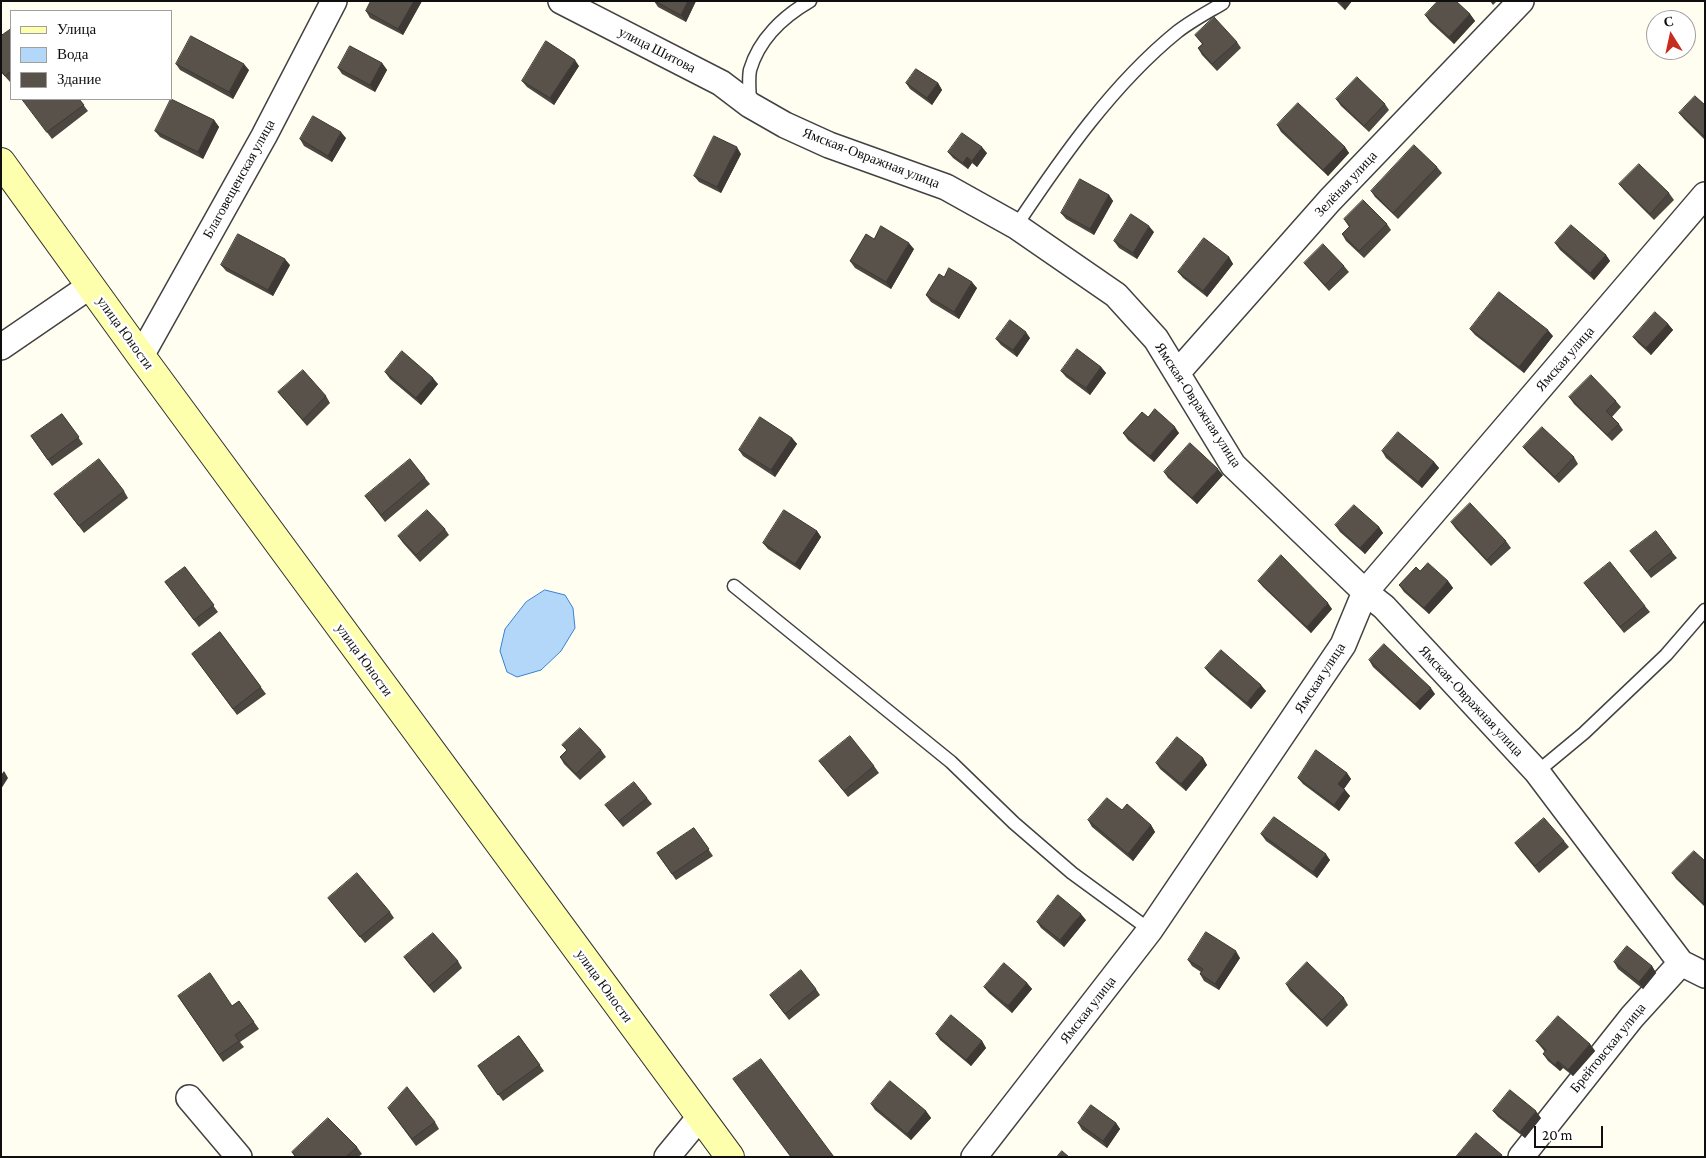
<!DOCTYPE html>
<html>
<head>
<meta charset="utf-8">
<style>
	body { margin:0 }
	#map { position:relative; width:1706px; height:1158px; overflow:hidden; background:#fffef1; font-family:"Crimson Pro",serif }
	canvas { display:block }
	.frame { position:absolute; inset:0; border:2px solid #0f0f0f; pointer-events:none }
	.legend { position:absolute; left:10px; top:10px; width:162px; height:90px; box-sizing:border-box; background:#fff; border:1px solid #9f9f9f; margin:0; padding:6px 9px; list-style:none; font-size:15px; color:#0f0f0f }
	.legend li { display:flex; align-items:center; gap:10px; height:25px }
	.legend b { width:25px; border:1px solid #9f9f9f }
	.north { position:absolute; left:1646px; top:10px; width:50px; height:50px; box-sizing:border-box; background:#fff; border:1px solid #9f9f9f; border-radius:50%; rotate:350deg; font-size:14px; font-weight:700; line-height:20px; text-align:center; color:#0f0f0f }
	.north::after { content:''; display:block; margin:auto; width:18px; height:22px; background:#c62c20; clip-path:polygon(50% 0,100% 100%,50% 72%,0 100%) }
	.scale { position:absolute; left:1534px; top:1126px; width:69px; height:22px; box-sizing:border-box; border:2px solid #0f0f0f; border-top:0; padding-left:6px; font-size:15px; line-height:18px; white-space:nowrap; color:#0f0f0f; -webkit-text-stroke:4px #fff; paint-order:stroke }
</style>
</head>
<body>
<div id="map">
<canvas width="1706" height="1158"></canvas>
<div class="frame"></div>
<ul class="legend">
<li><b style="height:6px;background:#feffac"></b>Улица</li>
<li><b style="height:14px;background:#b3d7f9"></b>Вода</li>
<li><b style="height:14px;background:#58524b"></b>Здание</li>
</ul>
<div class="north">С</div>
<div class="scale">20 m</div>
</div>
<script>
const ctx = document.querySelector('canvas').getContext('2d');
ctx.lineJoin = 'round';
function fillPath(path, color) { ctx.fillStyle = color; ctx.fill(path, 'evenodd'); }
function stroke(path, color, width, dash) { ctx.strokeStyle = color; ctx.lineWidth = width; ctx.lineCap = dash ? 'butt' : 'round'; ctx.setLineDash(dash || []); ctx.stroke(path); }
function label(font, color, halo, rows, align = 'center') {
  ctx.font = font + ' "Crimson Pro",serif'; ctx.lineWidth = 5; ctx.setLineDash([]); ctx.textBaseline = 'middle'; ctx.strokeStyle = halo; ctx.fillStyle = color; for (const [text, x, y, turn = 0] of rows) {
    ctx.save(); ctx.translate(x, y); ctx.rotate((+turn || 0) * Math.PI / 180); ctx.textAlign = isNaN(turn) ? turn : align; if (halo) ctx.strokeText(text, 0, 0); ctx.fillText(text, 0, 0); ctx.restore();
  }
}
const water = new Path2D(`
	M545,590L565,595L573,608L575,628L561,651L541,670L517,677L507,672L500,651L505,629L526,602Z`);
const lane = new Path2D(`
	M750,105C750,94 748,80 750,70C759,39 784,16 810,1
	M1016,226C1062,157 1113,84 1177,32C1191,21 1208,12 1223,3
	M734,586L951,762L1014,823L1072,873L1150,930
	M1537,772L1584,733L1666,655L1705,610`);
const street = new Path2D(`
	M561,1L721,83L750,105L785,125L829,145L946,187L1016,226L1116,295L1156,339L1233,465L1365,592L1384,607L1537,772L1681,963
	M1,347L90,286
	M141,356L264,136L334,1
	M1177,373L1330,200L1521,1
	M189,1098L239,1157
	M667,1157L700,1117
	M974,1157L1150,930L1343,645L1365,592L1705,195
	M1521,1157L1632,1017L1681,963L1705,975`);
const secondary = new Path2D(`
	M1,162L141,356L730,1157`);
const wall = new Path2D(`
	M371,1H422L403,35L370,18L366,11Z
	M654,1H696L686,22L658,7Z
	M1336,1H1352L1345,10Z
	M1490,1H1497L1493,5Z
	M1470,14L1475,21L1454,44L1430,22L1425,15Z
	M11,29V81L10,82L1,72V36Z
	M1195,35L1237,42L1241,48L1217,71L1202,55L1198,48L1202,44Z
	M382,63L387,70L375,92L342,74L338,68Z
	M176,64L249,70L233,99L180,70Z
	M579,66L554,105L527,87L522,81Z
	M906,83H938L942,90L932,105L910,89Z
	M22,99H79L88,111L52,139Z
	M1336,99L1385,104L1389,110L1369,132L1341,106Z
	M1705,105V140L1684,119L1679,113Z
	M214,120L219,127L203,159L160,137L155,131Z
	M1277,125L1345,147L1349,153L1328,176L1281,132Z
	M346,138L332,162L304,146L300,139Z
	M948,152L987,153L977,167L972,163L968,169L953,158Z
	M741,154L721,193L699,182L694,176Z
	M1437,167L1442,173L1398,219L1375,197L1371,191Z
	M1619,184L1669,193L1674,200L1654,220L1624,190Z
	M1109,195L1113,201L1094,235L1066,219L1061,213Z
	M1344,219L1387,224L1391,230L1364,258L1346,241L1342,234L1349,227Z
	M1154,232L1137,259L1119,248L1114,241Z
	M874,239L914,249L891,289L855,268L850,261Z
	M1555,243L1606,255L1610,261L1594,280L1560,250Z
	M1229,257L1233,264L1207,297L1183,278L1178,272Z
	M1304,263L1344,266L1349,272L1329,291L1309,269Z
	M221,265H290L273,296L226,271Z
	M944,277L977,288L959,319L931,302L926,295Z
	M1668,324L1673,330L1651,355L1638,343L1633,337Z
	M1470,329L1553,336L1524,373L1475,335Z
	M1030,338L1017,357L1001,345L996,339Z
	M1101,367L1106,373L1090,395L1066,377L1061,371Z
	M385,372L438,384L421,405L390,379Z
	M278,392L326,396L330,403L307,426L283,398Z
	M1569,397L1616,401L1621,407L1612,417L1619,424L1623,430L1612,441L1574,404Z
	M62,414L83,444L52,466L31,436Z
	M1148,417L1179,433L1154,462L1128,440L1123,433Z
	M792,438L797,444L775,477L743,456L739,450Z
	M1523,447L1574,457L1578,464L1559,483L1528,453Z
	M1382,451L1434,462L1439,468L1422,488L1386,458Z
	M1164,472L1223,475L1197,504L1168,478Z
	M425,478L430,484L385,522L365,496Z
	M124,491L128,498L84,533L54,494Z
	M1451,522L1506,541L1511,548L1491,566L1456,529Z
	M1335,525L1379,527L1383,533L1365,554L1340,532Z
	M445,529L449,535L420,562L403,543L398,536Z
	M817,531L821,537L800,570L768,549L763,543Z
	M1630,551L1672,552L1677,558L1651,578Z
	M185,567L218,612L199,627L165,582Z
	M1258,581L1332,609L1311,633L1263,587Z
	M1448,581L1453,588L1429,614L1404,592L1399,585Z
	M1584,583L1645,606L1650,612L1624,633Z
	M220,632L266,694L237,715L192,654Z
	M1369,660L1435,694L1420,710L1373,667Z
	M1205,668L1266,691L1251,709L1210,674Z
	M562,745L601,750L606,757L580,780L564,764L560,757L567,751Z
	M1203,758L1207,765L1186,791L1160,769L1156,763Z
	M819,761L874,766L879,773L848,797Z
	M1347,773L1351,779L1344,789L1350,796L1339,811L1303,784L1298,778Z
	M647,798L652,804L623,827L605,805Z
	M1122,810L1151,825L1155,832L1133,861L1092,827L1088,820Z
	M694,828L713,856L676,880L657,853Z
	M1261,834L1330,860L1317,878L1266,841Z
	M1564,841L1569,847L1539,873L1520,850L1515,843Z
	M1705,861V907L1676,879L1672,873Z
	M328,898L390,912L394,918L365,943Z
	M1086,920L1064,947L1041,928L1037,922Z
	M404,957L458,961L462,968L434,993L409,964Z
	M1240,958L1219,990L1204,981L1200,974L1201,972L1192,966L1188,960Z
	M1614,962L1652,966L1656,973L1643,989L1618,969Z
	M1027,983L1032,989L1012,1013L989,993L984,987Z
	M1286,984L1344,998L1348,1005L1327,1027L1290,991Z
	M816,989L820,995L789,1020L770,995Z
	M178,996L232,1006L239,1001L259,1029L240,1042L244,1047L223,1062Z
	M936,1034L982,1041L986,1048L971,1066L940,1040Z
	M519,1036L544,1071L503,1101L478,1066Z
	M1536,1041L1590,1044L1595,1051L1573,1076L1563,1068L1560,1071L1548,1061L1543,1054L1545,1052L1541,1047Z
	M871,1104L926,1111L931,1118L911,1140L875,1110Z
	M388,1108L435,1122L439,1129L416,1146Z
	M1493,1111L1541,1118L1525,1138L1498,1117Z
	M1078,1123H1116L1120,1129L1107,1148L1082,1130Z
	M357,1147L362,1154L358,1157H295L292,1152Z`);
const shadedWall = new Path2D(`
	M414,1H422L403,35L398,29Z
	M688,1H696L686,22L681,15Z
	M1342,1H1352L1345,10L1341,3Z
	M1470,14L1475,21L1454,44L1449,37Z
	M575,60L579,66L554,105L550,98Z
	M382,63L387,70L375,92L370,85Z
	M244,64L249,70L233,99L229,92Z
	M938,83L942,90L932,105L927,98Z
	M214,120L219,127L203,159L198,152Z
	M341,132L346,138L332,162L328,156Z
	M737,147L741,154L721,193L717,187Z
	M982,147L987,153L977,167L972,161Z
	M1345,147L1349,153L1328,176L1323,170Z
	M967,157L972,163L968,169L963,163Z
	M1109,195L1113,201L1094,235L1090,229Z
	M1149,226L1154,232L1137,259L1133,253Z
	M909,243L914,249L891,289L886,282Z
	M1606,255L1610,261L1594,280L1590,273Z
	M1229,257L1233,264L1207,297L1203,291Z
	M285,259L290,265L273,296L268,290Z
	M972,282L977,288L959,319L954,312Z
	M1668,324L1673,330L1651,355L1646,348Z
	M1548,330L1553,336L1524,373L1519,367Z
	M1026,332L1030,338L1017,357L1013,350Z
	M1101,367L1106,373L1090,395L1086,388Z
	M433,378L438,384L421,405L416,398Z
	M1175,427L1179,433L1154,462L1150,456Z
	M792,438L797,444L775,477L771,470Z
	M1434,462L1439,468L1422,488L1418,482Z
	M1218,469L1223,475L1197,504L1192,498Z
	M1379,527L1383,533L1365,554L1360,548Z
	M817,531L821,537L800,570L795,564Z
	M1448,581L1453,588L1429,614L1424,608Z
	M1328,603L1332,609L1311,633L1307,627Z
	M1261,685L1266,691L1251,709L1247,703Z
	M1431,688L1435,694L1420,710L1415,704Z
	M1203,758L1207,765L1186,791L1181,784Z
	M4,771L8,778L1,789V775Z
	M1347,773L1351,779L1342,791L1338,784Z
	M1345,790L1350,796L1339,811L1334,805Z
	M1151,825L1155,832L1133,861L1128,854Z
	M1326,854L1330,860L1317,878L1313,872Z
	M1081,914L1086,920L1064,947L1060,940Z
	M1236,951L1240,958L1219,990L1215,984Z
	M1652,966L1656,973L1643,989L1639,982Z
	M1027,983L1032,989L1012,1013L1008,1006Z
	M982,1041L986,1048L971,1066L966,1060Z
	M1590,1044L1595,1051L1573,1076L1568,1070Z
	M1558,1061L1563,1068L1560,1071L1555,1065Z
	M926,1111L931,1118L911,1140L907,1134Z
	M1536,1111L1541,1118L1525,1138L1520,1132Z
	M1116,1123L1120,1129L1107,1148L1103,1141Z`);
const building = new Path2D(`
	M371,1H414L398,29L366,11Z
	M655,1H688L681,15Z
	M1438,1H1456L1470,14L1449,37L1425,15Z
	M1214,17L1237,42L1212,64L1198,48L1203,44L1195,35Z
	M11,29V71L5,76L1,71V36Z
	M191,36L244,64L229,92L176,64Z
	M546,41L575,60L550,98L522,81Z
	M350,46L382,63L370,85L338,68Z
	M916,69L938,83L927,98L906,83Z
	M1357,77L1385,104L1364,126L1336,99Z
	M1695,96L1705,105V137L1679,113Z
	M22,99H79L84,105L47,132Z
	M171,99L214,120L198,152L155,131Z
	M1298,103L1345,147L1323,170L1277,125Z
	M313,116L341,132L328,156L300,139Z
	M962,133L982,147L972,161L967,157L963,163L948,152Z
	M714,136L737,147L717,187L694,176Z
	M1414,145L1437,167L1393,213L1371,191Z
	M1639,164L1669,193L1650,214L1619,184Z
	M1080,179L1109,195L1090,229L1061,213Z
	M1363,200L1387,224L1359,251L1342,234L1350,226L1344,219Z
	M1131,214L1149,226L1133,253L1114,241Z
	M1571,225L1606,255L1590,273L1555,243Z
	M881,226L909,243L886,282L850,261L866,234L874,239Z
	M238,234L285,259L268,290L221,265Z
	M1204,238L1229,257L1203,291L1178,272Z
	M1323,244L1344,266L1325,285L1304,263Z
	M949,268L972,282L954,312L926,295L939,274L944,277Z
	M1499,292L1548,330L1519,367L1470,329Z
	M1655,312L1668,324L1646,348L1633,337Z
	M1010,320L1026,332L1013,350L996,339Z
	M1077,349L1101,367L1086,388L1061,371Z
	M402,351L433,378L416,398L385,372Z
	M303,370L326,396L303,420L278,392Z
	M1591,375L1616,401L1606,411L1619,424L1607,435L1569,397Z
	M1155,409L1175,427L1150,456L1123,433L1142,412L1148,417Z
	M62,414L79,437L48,460L31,436Z
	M760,417L792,438L771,470L739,450Z
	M1542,427L1574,457L1555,477L1523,447Z
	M1398,432L1434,462L1418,482L1382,451Z
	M1190,443L1218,469L1192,498L1164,472Z
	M99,459L124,491L79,526L54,494Z
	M410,459L425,478L381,515L365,496Z
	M1470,503L1506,541L1487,560L1451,522Z
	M1354,505L1379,527L1360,548L1335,525Z
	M427,510L445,529L416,555L398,536Z
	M784,510L817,531L795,564L763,543Z
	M1656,531L1672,552L1647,572L1630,551Z
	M1281,555L1328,603L1307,627L1258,581Z
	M1610,562L1645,606L1620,627L1584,583Z
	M1428,563L1448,581L1424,608L1399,585L1416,567L1420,571Z
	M185,567L214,605L194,620L165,582Z
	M220,632L261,687L233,709L192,654Z
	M1384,644L1431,688L1415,704L1369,660Z
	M1221,650L1261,685L1247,703L1205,668Z
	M580,728L601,750L576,774L560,757L567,750L562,745Z
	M850,736L874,766L844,791L819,761Z
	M1177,737L1203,758L1181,784L1156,763Z
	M1316,750L1347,773L1338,784L1345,790L1334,805L1298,778Z
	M634,782L647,798L619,821L605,805Z
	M1107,798L1122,810L1127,804L1151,825L1128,854L1088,820Z
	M1274,817L1326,854L1313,872L1261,834Z
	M1544,818L1564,841L1535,866L1515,843Z
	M694,828L709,849L672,874L657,853Z
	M1694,851L1705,861L1704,904L1672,873Z
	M357,873L390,912L360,937L328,898Z
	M1058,895L1081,914L1060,940L1037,922Z
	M1206,932L1236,951L1215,984L1200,974L1203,969L1188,960Z
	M433,933L458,961L429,986L404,957Z
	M1627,946L1652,966L1639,982L1614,962Z
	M1307,962L1344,998L1322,1020L1286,984Z
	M1004,963L1027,983L1008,1006L984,987Z
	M801,970L816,989L785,1014L770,995Z
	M210,973L232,1006L239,1001L254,1022L235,1035L239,1041L219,1055L178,996Z
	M951,1015L982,1041L966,1060L936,1034Z
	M1558,1016L1590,1044L1568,1070L1558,1061L1555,1065L1543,1054L1546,1050L1536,1041Z
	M519,1036L540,1065L498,1095L478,1066Z
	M761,1059L834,1157H791L733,1079Z
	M890,1081L926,1111L907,1134L871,1104Z
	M407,1087L435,1122L412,1139L388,1108Z
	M1510,1090L1536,1111L1520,1132L1493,1111Z
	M1091,1105L1116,1123L1103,1141L1078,1123Z
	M328,1118L357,1147L346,1157H296L292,1152Z
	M1476,1133L1502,1155L1501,1157H1456Z
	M1062,1151L1069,1157H1057Z`);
const streetNames = [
	["улица Шитова",657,50,27],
	["Ямская-Овражная улица",871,158,21],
	["Благовещенская улица",239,179,-61],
	["Зелёная улица",1346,184,-47],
	["улица Юности",125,333,54],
	["Ямская улица",1565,359,-49],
	["Ямская-Овражная улица",1198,405,57],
	["улица Юности",364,660,54],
	["Ямская улица",1320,678,-57],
	["Ямская-Овражная улица",1471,701,47],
	["улица Юности",604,986,54],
	["Ямская улица",1088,1010,-52],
	["Брейтовская улица",1608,1048,-51]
];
fillPath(water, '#b3d7f9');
stroke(water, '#3782d3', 1);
stroke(lane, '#424242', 15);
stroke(street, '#424242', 28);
stroke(secondary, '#313131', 30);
stroke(lane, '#fff', 12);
stroke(street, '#fff', 25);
stroke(secondary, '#feffac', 28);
fillPath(wall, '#4c4740');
fillPath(shadedWall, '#3e3934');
fillPath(building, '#58524b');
stroke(building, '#3e3934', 1);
label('14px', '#0f0f0f', '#fff', streetNames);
</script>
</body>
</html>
